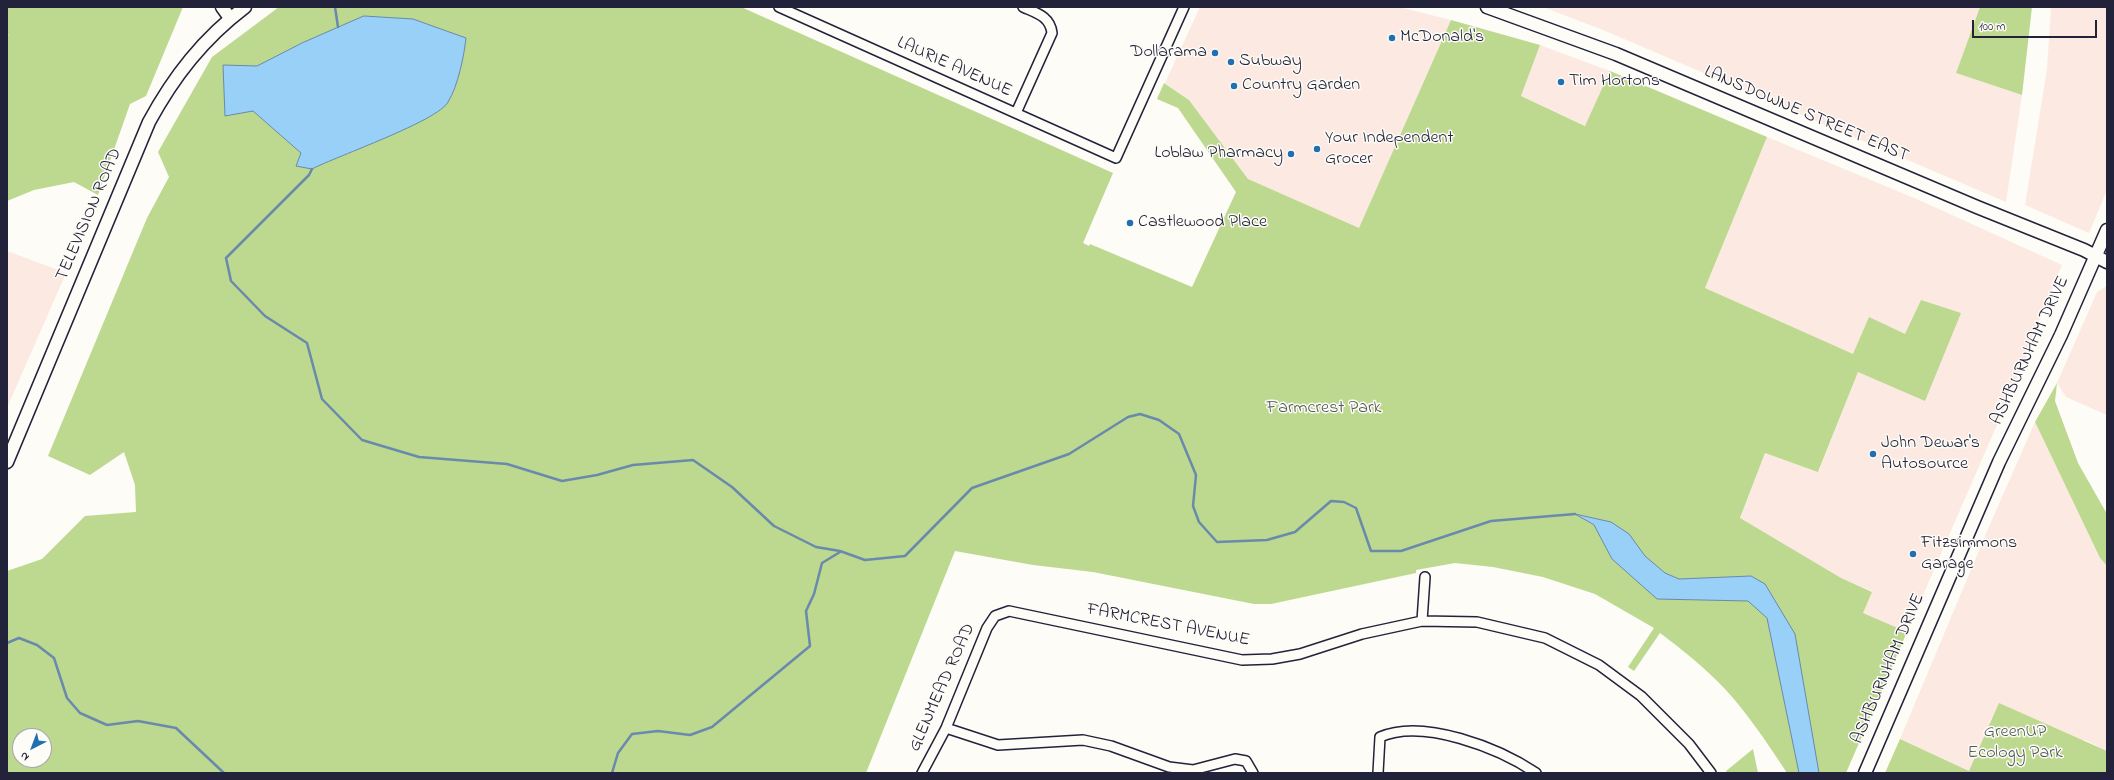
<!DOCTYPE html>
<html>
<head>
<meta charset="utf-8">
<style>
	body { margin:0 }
	#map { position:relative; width:2114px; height:780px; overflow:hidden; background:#fdfcf7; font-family:"Indie Flower",sans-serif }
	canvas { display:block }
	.frame { position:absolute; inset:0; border:8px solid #22223b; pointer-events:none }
	.north { position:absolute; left:12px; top:728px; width:40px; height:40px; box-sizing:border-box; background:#fdfcf7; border:1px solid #a5a5ac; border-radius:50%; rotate:222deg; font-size:11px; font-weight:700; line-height:16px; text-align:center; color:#22223b }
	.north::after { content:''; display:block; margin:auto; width:14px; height:18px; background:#1f6fb2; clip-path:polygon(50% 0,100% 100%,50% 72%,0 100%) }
	.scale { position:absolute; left:1972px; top:20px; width:125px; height:18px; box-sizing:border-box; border:2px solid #22223b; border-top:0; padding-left:5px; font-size:12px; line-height:14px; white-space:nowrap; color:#22223b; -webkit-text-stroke:3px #fdfcf7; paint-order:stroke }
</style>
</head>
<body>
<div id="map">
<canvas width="2114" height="780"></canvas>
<div class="frame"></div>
<div class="north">N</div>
<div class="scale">100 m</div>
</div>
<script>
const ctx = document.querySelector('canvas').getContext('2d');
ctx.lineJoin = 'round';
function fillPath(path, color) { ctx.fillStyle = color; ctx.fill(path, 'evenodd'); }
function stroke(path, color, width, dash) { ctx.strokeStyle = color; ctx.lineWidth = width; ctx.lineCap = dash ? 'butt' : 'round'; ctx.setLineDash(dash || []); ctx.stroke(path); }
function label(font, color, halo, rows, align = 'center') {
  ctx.font = font + ' "Indie Flower",sans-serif'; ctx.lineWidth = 3; ctx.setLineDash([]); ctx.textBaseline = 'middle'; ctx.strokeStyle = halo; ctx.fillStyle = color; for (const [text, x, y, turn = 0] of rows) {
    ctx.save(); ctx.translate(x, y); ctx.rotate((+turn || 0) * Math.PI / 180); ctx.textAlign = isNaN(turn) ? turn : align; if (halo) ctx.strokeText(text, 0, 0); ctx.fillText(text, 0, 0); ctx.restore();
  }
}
const built = new Path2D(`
	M1200,7H1399L1451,20L1359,229L1248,179L1189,100L1165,83Z
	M1543,7H1980L1956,73L2022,95L2006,202L1603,30Z
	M2051,7H2107V190L2089,233L2025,205L2047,69Z
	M1540,45L1610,71L1586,126L1521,96Z
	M1767,137L1919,200L2062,265L2031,340L2033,342L1907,632L1863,613L1872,591L1842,579L1740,519L1765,453L1819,471L1858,372L1905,334L1853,355L1705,288Z
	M7,251L66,273L7,408Z
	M2107,286V415L2066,397L2057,383L2097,292Z
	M2035,422L2100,558L2107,566V751L2085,740L1969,771L1900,739L1988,529Z`);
const green = new Path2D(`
	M7,7H183L146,96L130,104L98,195L74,182L34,190L7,201V36L9,35L7,34Z
	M279,7H741L1113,173L1083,243L1089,246L1090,244L1192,287L1236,192L1178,108L1157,99L1164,83L1189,100L1248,179L1359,228L1451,20L1540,45L1521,96L1585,126L1610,71L1767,137L1705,288L1853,354L1869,317L1905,334L1921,300L1961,313L1925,401L1858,372L1818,472L1765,453L1740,518L1841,578L1872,592L1863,613L1907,632L1846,773H1787C1768,744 1748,714 1725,689C1705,668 1683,650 1660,633L1634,671L1628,667L1654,628L1595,594L1543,577L1493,567L1455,563L1416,570V573L1271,604H1254L1093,572L1033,565L955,551L866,773H7V571L42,559L85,516L136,512L135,485L124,452L90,475L48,456L147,218L169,177L158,152L212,57ZM20,736H44V760H20Z
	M1980,7H2032L2022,95L1956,73Z
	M2057,383L2055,401L2078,463L2107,514V566L2100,558L2035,422Z
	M1999,703L2107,751V773H1885L1900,739L1969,771Z
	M1753,749L1758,773H1727L1726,771Z`);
const water = new Path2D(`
	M364,16L413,19L466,38C464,56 458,86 448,102C438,121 337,156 312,169L296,166L301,153L253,111L225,116L223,65L257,66L302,43Z
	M1575,514L1611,522L1629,534L1645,556L1665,573L1679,579L1751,576L1765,584L1795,634L1819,773H1799L1767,618L1748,601L1657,599L1612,559L1594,525Z`);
const stream = new Path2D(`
	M335,7L338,27
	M312,169L309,175L226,258L231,281L265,316L307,343L322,399L362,440L419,457L507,464L562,481L597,475L633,465L693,460L732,487L774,526L816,547L840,551L865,560L905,556L972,488L1069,454L1128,417L1140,414L1159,420L1179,434L1196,475L1193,506L1199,522L1217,542L1267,540L1295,532L1331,501L1344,502L1356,508L1371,551H1401L1491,521L1575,514
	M7,643L19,638L37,645L54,658L67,698L80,713L107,725L138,721L176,728L224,773
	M612,773L618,753L632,734L658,731L690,735L712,727L810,646L806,611L814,594L822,563L840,552`);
const minor = new Path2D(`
	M779,7L1116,158L1184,7
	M1016,113L1052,33C1050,16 1036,13 1023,7
	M1422,621L1425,577
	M946,728L998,745L1083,740L1111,746L1169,767L1193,770L1235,759L1246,761L1253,773
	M922,773L946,728L987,628L995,616L1009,611L1242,660L1272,659L1300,654L1362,634L1422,621L1477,622L1545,638L1599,665L1641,696L1689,744L1711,773
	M1378,773L1380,737C1423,718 1499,748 1536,773`);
const secondary = new Path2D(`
	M222,7L230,18
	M1487,7L1616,54L1977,207L2084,250L2107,262
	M7,462L149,122C174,76 203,39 245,7
	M1865,773L1999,462L2061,335L2107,230`);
const markers = [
	[1392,38,4,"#1f6fb2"],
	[1215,53,4,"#1f6fb2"],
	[1231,62,4,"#1f6fb2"],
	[1561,82,4,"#1f6fb2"],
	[1234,86,4,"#1f6fb2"],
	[1317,149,4,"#1f6fb2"],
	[1291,154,4,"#1f6fb2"],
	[1130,223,4,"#1f6fb2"],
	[1873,454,4,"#1f6fb2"],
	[1913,554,4,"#1f6fb2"]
];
const poiNames = [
	["McDonald's",1400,38],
	["Dollarama",1207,53,"right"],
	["Subway",1239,62],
	["Tim Hortons",1569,82],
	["Country Garden",1242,86],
	["Your Independent",1325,139],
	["Grocer",1325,160],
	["Loblaw Pharmacy",1283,154,"right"],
	["Castlewood Place",1138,223],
	["John Dewar's",1881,444],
	["Autosource",1881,465],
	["Fitzsimmons",1921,544],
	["Garage",1921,565]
];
const streetNames = [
	["LAURIE AVENUE",954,68,24],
	["LANSDOWNE STREET EAST",1806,115,23],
	["TELEVISION ROAD",90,215,-67],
	["ASHBURNHAM DRIVE",2031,351,-65],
	["FARMCREST AVENUE",1168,626,11],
	["ASHBURNHAM DRIVE",1889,669,-67],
	["GLENMEAD ROAD",943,688,-66]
];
const parkNames = [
	["Farmcrest Park",1324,409],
	["GreenUP",2015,733],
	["Ecology Park",2015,754]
];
fillPath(built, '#fceae2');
fillPath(green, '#bdd88f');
fillPath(water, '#98d0f7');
stroke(water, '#698aac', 1);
stroke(stream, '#698aac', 2.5);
stroke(minor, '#22223b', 12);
stroke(secondary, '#22223b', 15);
stroke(minor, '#fdfcf7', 9);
stroke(secondary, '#fdfcf7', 12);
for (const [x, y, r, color] of markers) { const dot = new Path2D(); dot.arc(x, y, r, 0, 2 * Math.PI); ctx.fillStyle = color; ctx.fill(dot); stroke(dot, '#fdfcf7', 1.5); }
label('18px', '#22223b', '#fdfcf7', poiNames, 'left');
label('18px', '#22223b', '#fdfcf7', streetNames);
label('18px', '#505954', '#fdfcf7', parkNames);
</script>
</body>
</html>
